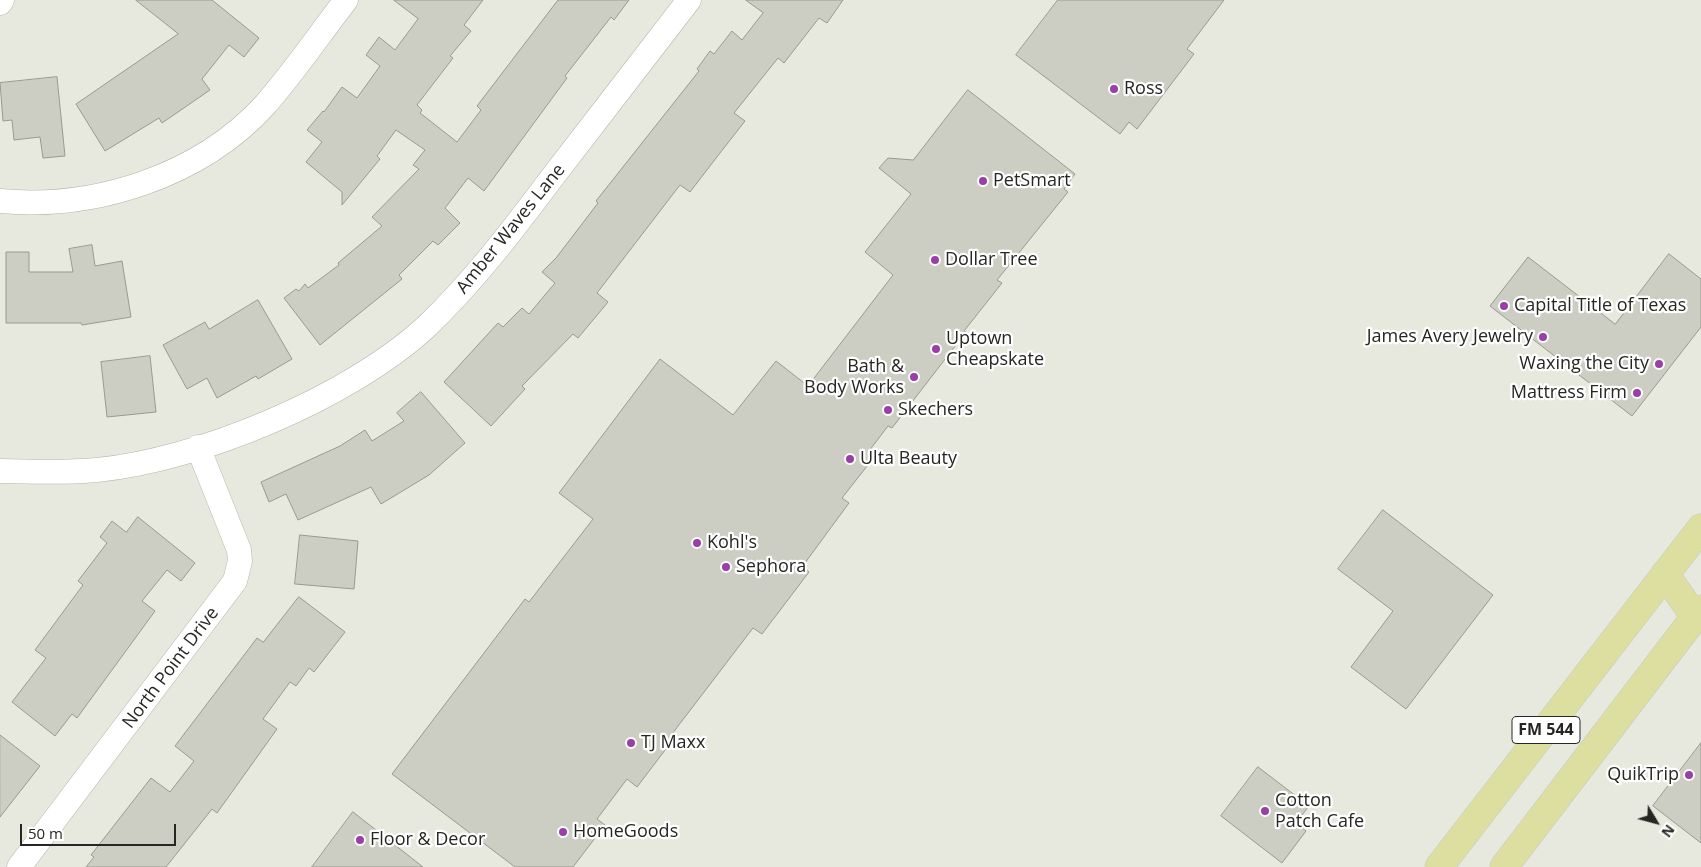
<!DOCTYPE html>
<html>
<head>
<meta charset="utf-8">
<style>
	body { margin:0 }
	#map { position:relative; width:1701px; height:867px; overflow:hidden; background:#e8e9de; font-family:"Open Sans",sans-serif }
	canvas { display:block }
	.north { position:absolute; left:1631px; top:797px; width:50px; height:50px; -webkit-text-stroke:4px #fff; paint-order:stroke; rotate:127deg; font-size:14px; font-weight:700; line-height:20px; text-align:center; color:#262723 }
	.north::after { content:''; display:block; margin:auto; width:18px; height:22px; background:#262723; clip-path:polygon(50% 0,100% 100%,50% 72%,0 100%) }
	.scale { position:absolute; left:20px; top:824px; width:156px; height:22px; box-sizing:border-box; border:2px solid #262723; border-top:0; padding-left:6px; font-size:15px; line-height:18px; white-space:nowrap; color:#262723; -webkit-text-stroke:4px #fff; paint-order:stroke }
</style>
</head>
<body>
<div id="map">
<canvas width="1701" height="867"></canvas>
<div class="north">N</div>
<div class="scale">50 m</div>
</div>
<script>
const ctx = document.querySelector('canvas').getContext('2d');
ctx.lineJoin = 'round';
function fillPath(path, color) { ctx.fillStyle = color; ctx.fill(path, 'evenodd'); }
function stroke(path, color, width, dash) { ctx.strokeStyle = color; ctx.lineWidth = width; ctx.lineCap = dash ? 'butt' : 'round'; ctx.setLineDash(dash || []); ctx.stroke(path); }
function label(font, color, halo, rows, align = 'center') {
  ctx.font = font + ' "Open Sans",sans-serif'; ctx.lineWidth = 4.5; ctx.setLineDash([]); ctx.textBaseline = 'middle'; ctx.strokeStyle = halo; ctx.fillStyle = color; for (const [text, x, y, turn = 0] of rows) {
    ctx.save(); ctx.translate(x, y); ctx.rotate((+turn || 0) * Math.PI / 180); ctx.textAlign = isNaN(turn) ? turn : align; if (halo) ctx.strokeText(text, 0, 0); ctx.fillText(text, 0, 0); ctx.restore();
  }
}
const building = new Path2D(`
	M136,0H212L259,38L244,57L229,45L202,79L210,90L162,123L159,118L105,151L76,104L178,34Z
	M394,0H483L464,25L471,31L450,56L453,58L417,105L422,110L420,113L457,142L481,110L477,106L558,0H629L614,20L611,17L565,76L567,78L484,191L468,178L445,208L460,223L438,245L433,241L399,275L402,279L320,345L284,298L296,289L299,291L305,284L308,288L339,265L338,263L382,226L372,217L419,169L413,165L425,150L396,130L377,156L380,159L342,205V192L306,162L322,142L307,130L323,111L324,112L342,87L357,98L380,66L366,55L379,37L395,50L418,19Z
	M746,0H843L827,23L819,18L784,63L778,58L734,113L745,121L720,153L690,192L680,185L597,293L608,302L578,338L573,334L522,386L525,389L491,426L444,382L498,323L503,327L522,308L529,314L555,283L542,272L556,258L598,203L596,201L699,71L697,69L710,51L714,54L732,31L742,40L763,13Z
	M1058,0H1224L1187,49L1194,54L1137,129L1129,122L1120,134L1016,55Z
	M57,77L65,156L43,158L40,137L14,140L12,120L3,121L0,83Z
	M968,90L1075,174L1064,189L1068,192L997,280L1002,283L964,331L966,332L892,428L888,426L869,451L875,456L842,498L849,503L802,567L809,572L762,634L753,628L672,734L675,737L637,787L627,779L597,819L605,825L573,867H515L392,774L525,599L529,602L593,519L559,493L660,359L733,415L776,361L808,386L893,275L865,252L911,194L879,168L888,158L913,160Z
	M92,245L95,266L122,261L131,317L82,325L81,323H6V252H29V272H73L69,249Z
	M1669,254L1701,279V327L1632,416L1490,306L1528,257L1615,324Z
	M258,300L292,359L258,379L256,376L217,398L207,378L187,389L163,345L205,322L209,329Z
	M150,356L156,412L107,417L101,362Z
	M421,392L465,443L429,475L381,504L371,487L298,520L286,494L269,502L261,482L340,446L365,430L372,441L404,421L397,413Z
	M1383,510L1493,595L1406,709L1351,667L1393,611L1338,569Z
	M138,517L195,563L181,581L167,570L142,601L155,611L77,718L72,714L55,736L12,702L46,658L35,650L83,585L78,581L107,543L100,537L112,521L126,532Z
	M300,535L358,541L354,589L295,584Z
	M299,597L345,632L314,672L309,668L296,686L290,682L263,719L277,729L217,813L212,809L166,867H86L94,857L91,855L151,778L170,792L194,761L175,746L257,638L263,642Z
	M0,735L40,766L0,817Z
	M1701,743V843L1653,806Z
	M1258,767L1309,806L1296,823L1306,831L1282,863L1221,816Z
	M353,812L423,867H312Z`);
const minor = new Path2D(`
	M0,3L2,0
	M0,201C95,210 200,176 265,105C294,72 319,35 346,0
	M0,471C32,472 65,473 97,470C200,460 350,397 426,327C473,282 512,231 551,179C597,119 643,60 689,0
	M19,867L235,581L240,561L239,550L198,447`);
const primary = new Path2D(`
	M1665,574L1695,617
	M1439,867L1701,528
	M1504,867L1701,609`);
const markers = [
	[1114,89,5,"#9a3ea8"],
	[983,181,5,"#9a3ea8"],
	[935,260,5,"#9a3ea8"],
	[1504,306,5,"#9a3ea8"],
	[1543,337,5,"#9a3ea8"],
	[936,349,5,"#9a3ea8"],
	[1659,364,5,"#9a3ea8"],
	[914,377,5,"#9a3ea8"],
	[1637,393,5,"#9a3ea8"],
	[888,410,5,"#9a3ea8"],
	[850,459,5,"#9a3ea8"],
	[697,543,5,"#9a3ea8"],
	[726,567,5,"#9a3ea8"],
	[631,743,5,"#9a3ea8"],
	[1689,775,5,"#9a3ea8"],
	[1265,811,5,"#9a3ea8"],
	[563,832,5,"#9a3ea8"],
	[360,840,5,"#9a3ea8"]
];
const shields = [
	[1546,730,68]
];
const shieldNames = [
	["FM 544",1546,730]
];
const poiNames = [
	["Ross",1124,89],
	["PetSmart",993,181],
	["Dollar Tree",945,260],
	["Capital Title of Texas",1514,306],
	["James Avery Jewelry",1533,337,"right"],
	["Uptown",946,339],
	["Cheapskate",946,360],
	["Waxing the City",1649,364,"right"],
	["Bath &",904,367,"right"],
	["Body Works",904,388,"right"],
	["Mattress Firm",1627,393,"right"],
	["Skechers",898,410],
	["Ulta Beauty",860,459],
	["Kohl's",707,543],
	["Sephora",736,567],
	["TJ Maxx",641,743],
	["QuikTrip",1679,775,"right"],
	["Cotton",1275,801],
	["Patch Cafe",1275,822],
	["HomeGoods",573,832],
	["Floor & Decor",370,840]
];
const streetNames = [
	["Amber Waves Lane",511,229,-51],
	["North Point Drive",171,668,-53]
];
fillPath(building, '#cccec3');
stroke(building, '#999a8f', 1);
stroke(minor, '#b3b4a9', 25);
stroke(primary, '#c7c7c6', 29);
stroke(minor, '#fff', 24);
stroke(primary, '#dcdfa0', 28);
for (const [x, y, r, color] of markers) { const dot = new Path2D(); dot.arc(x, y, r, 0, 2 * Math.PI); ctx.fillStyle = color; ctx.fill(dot); stroke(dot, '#fff', 2); }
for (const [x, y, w] of shields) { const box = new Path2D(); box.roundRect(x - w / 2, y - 13.5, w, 27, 4); ctx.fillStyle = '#fff'; ctx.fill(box); stroke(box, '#262723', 1); }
label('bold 16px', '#262723', null, shieldNames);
label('18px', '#262723', '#fff', poiNames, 'left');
label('18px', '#262723', '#fff', streetNames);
</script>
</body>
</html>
